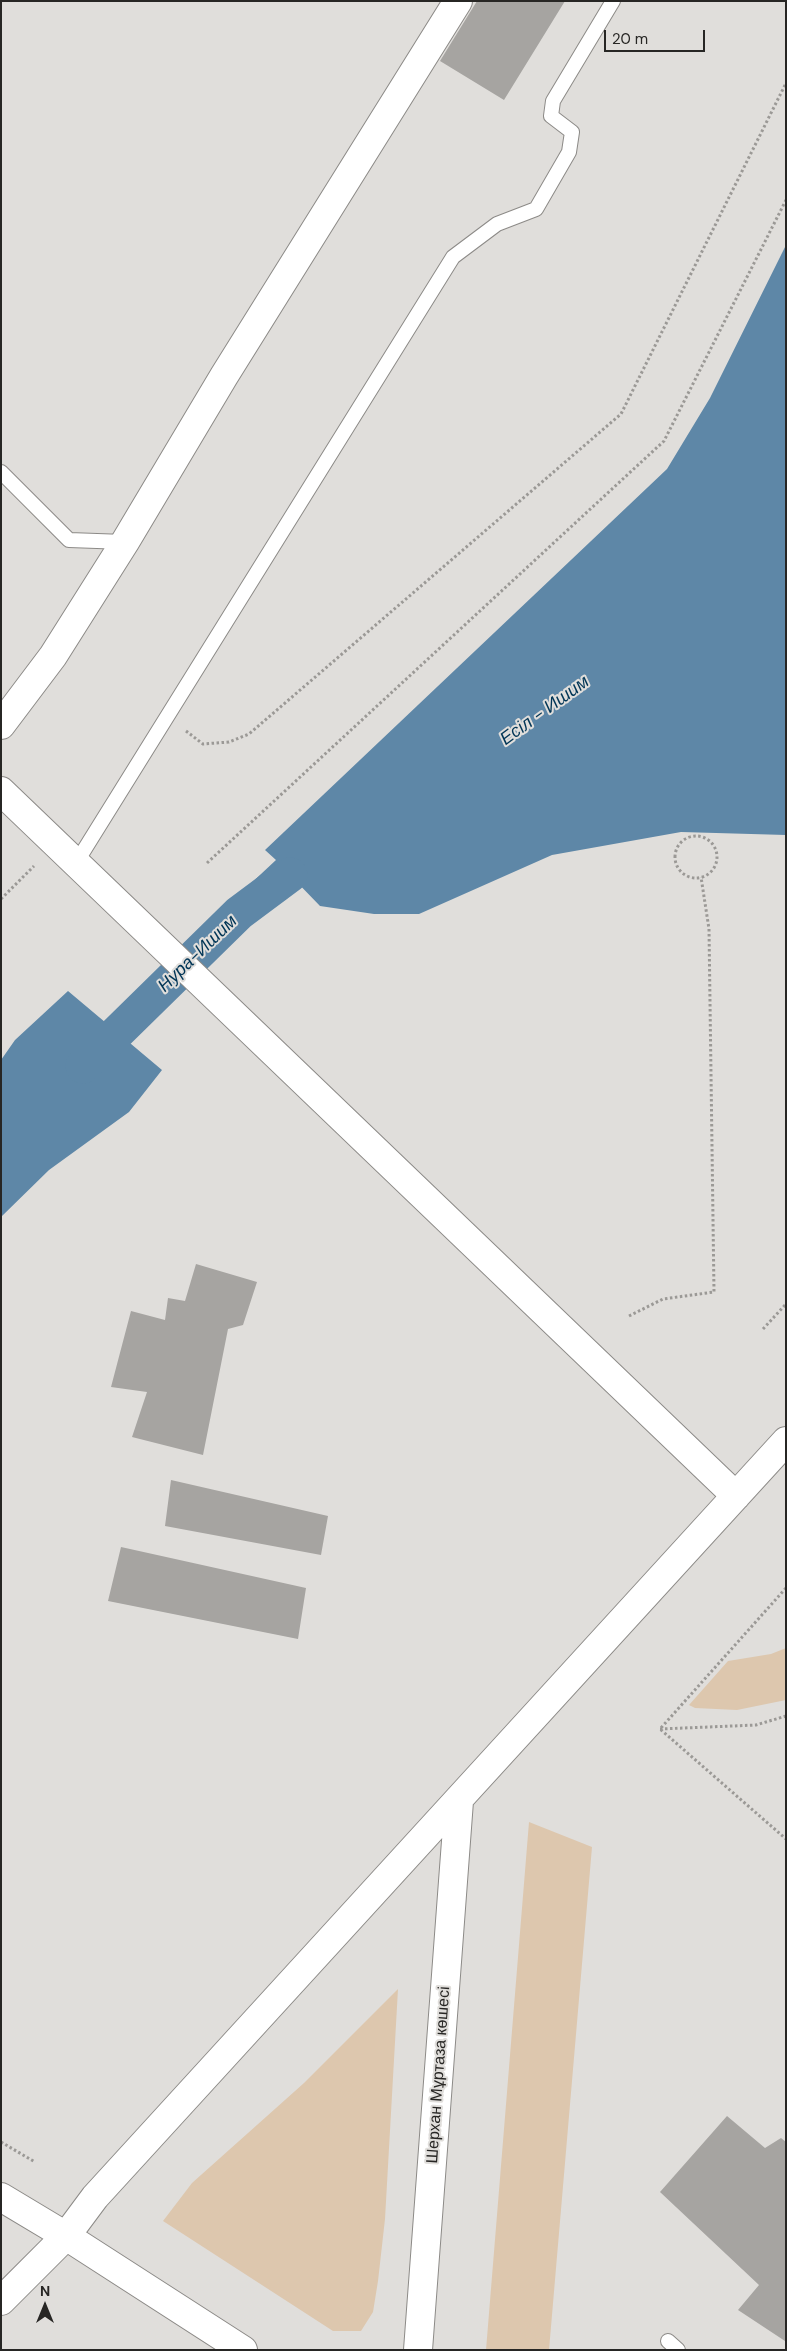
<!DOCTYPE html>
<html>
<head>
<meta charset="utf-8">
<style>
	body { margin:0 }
	#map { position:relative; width:787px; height:2351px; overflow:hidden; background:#e0dedb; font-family:"DM Sans",sans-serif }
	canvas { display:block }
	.frame { position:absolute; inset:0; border:2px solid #272624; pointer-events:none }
	.north { position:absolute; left:20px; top:2281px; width:50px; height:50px; -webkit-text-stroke:4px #e0dedb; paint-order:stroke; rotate:0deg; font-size:14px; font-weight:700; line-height:20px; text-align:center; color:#272624 }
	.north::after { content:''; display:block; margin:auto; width:18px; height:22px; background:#272624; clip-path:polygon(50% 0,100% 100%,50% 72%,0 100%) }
	.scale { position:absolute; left:604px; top:30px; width:101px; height:22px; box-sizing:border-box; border:2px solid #272624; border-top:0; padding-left:6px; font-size:15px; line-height:18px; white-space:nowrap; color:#272624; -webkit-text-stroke:4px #e0dedb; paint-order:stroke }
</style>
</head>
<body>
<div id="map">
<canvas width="787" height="2351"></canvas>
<div class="frame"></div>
<div class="north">N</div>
<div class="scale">20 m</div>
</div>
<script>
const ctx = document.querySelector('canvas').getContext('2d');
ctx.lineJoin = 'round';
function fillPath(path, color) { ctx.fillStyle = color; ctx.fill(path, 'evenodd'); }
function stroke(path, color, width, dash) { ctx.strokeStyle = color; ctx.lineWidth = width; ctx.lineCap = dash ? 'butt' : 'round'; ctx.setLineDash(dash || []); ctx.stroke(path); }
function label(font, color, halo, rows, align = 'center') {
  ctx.font = font + ' "DM Sans",sans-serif'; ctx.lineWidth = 4; ctx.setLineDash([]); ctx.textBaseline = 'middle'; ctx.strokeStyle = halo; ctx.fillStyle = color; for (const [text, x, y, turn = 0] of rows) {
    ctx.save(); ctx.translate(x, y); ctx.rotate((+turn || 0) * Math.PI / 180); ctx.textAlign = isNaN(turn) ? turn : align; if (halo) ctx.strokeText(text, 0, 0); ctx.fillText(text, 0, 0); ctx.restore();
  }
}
const green = new Path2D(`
	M786,1648V1700L737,1710L695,1708L689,1705L728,1661L771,1654Z
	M529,1822L592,1847L549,2350H486Z
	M398,1989L385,2219L378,2281L373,2312L361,2331H333L163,2221L192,2183L304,2083Z`);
const water = new Path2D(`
	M786,245V835L681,832L552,855L419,914H374L320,906L290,875L248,919L231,902L276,860L265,850L667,469L710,398Z
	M68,991L162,1070L129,1112L49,1170L1,1217V1060L15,1040Z`);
const canal = new Path2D(`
	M83,1066L239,913L290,875`);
const building = new Path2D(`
	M477,1H565L504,100L440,61Z
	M196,1264L257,1282L243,1325L228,1329L203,1455L132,1437L147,1392L111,1387L131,1311L165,1320L168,1298L185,1301Z
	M171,1480L328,1516L321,1555L165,1526Z
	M121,1547L306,1588L298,1639L108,1601Z
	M727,2116L765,2148L781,2138L786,2142L785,2341L738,2310L759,2285L660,2192Z`);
const path = new Path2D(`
	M186,731L203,744L229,742L249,734L621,414L786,83
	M675 857a21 21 0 1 1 42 0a21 21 0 1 1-42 0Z
	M207,863L664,441L786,200
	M1,899L34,866
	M629,1316L663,1299L714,1292L709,929L701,877
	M763,1329L786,1304
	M786,1588L660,1729L786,1839
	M660,1729L756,1725L786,1716
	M1,2142L35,2162`);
const lane = new Path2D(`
	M1,472L69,540L125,542
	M76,863L453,257L497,224L536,209L569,152L572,132L551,116L553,101L613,1
	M668,2341L678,2350`);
const street = new Path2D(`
	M1,725L53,656L125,542L224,376L458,1
	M1,791L736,1496
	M1,2301L66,2236L95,2197L786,1441
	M418,2350L459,1801`);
const secondary = new Path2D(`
	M1,2197L66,2236L243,2350`);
const streetNames = [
	["Шерхан Мұртаза көшесі",439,2075,-86]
];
const waterNames = [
	["Есіл - Ишим",545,711,-36],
	["Нура-Ишим",198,954,-44]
];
fillPath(green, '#ddc7ae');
fillPath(water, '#5e87a7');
stroke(canal, '#5e87a7', 35);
fillPath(building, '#a6a4a1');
stroke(lane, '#8c8a87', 16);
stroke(street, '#8c8a87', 30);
stroke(secondary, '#8c8a87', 30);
stroke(path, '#9b9996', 3, [2.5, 2.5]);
stroke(lane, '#fff', 14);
stroke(street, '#fff', 28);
stroke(secondary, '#fff', 28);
label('16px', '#272624', '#e0dedb', streetNames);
label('italic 18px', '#003556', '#e0dedb', waterNames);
</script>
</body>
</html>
